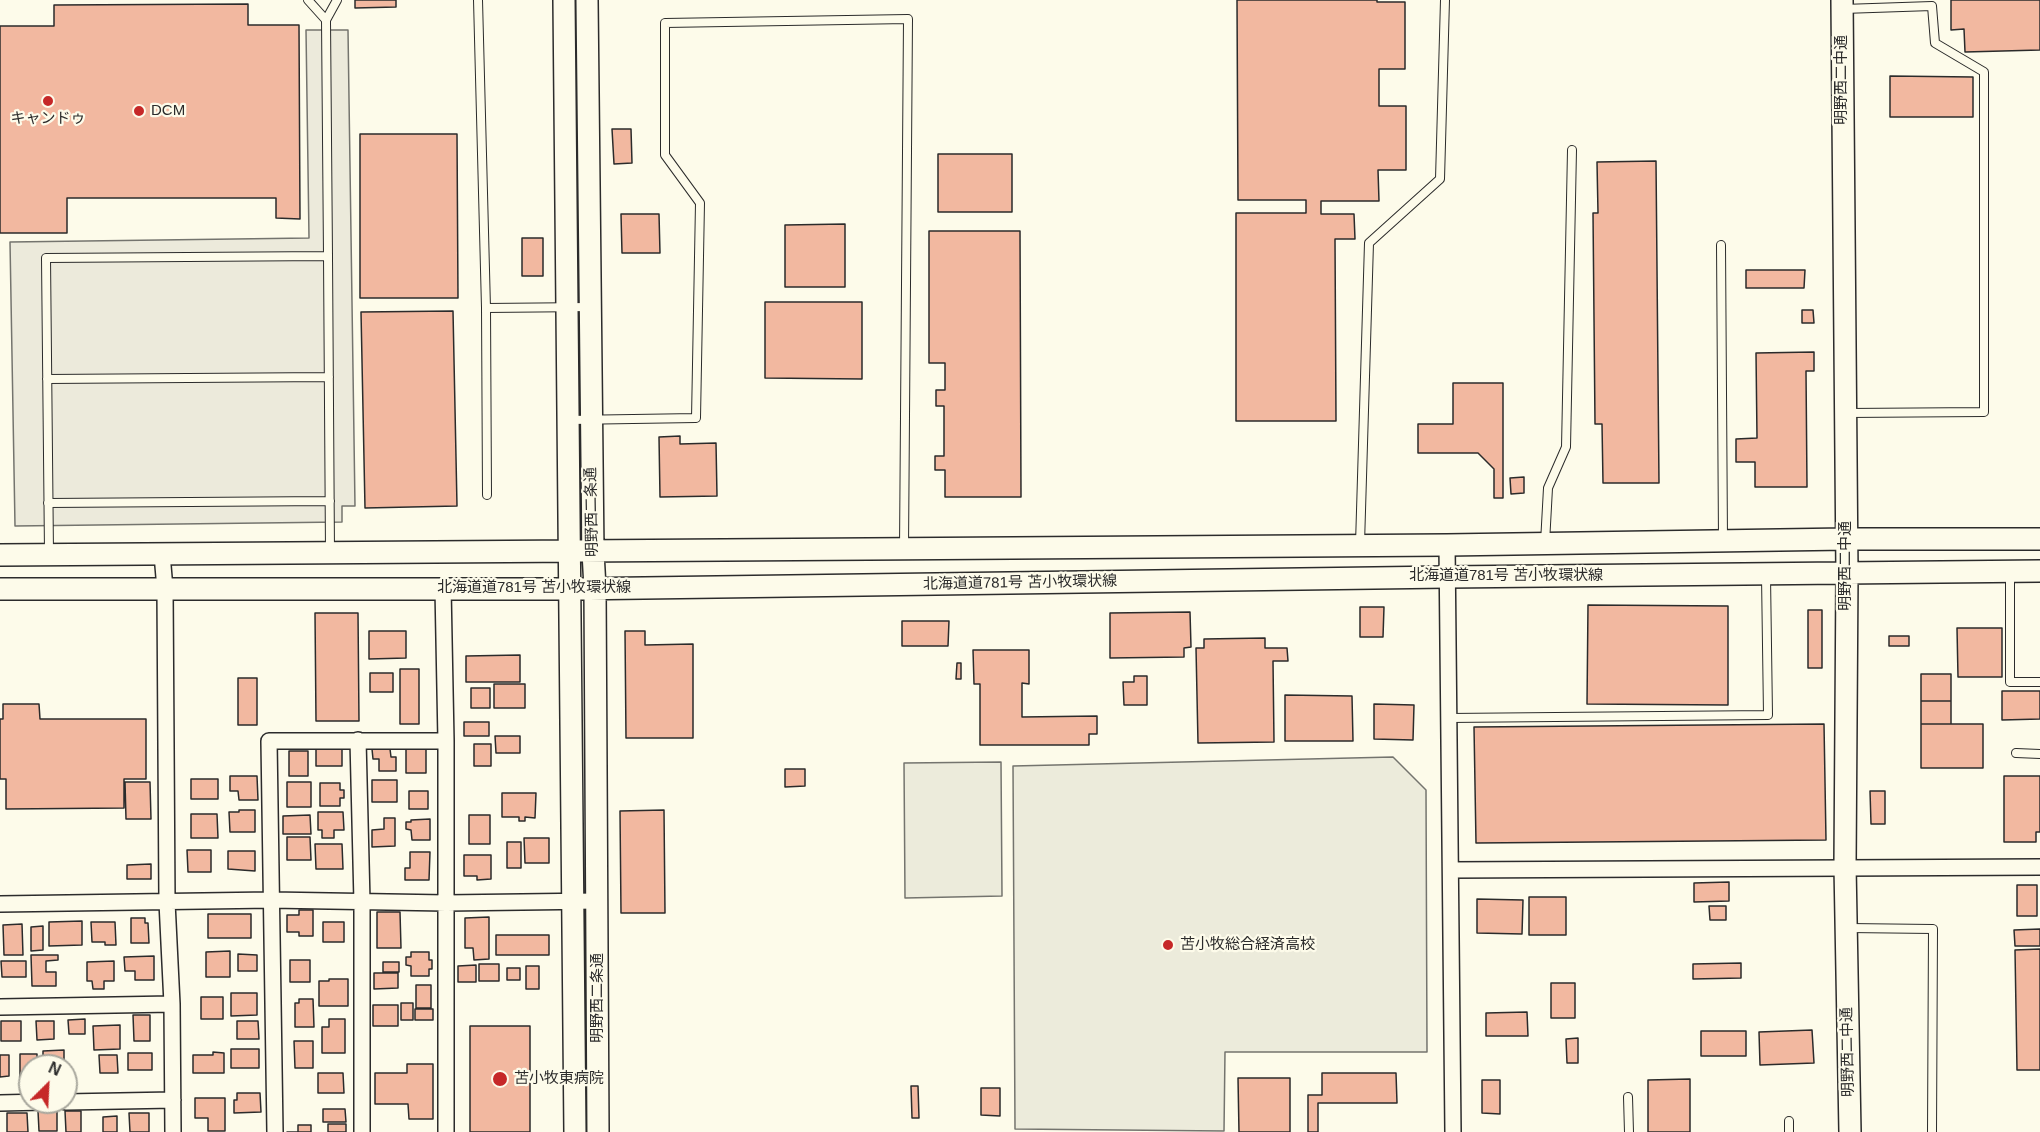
<!DOCTYPE html>
<html>
<head>
<meta charset="utf-8">
<style>
	body { margin:0 }
	#map { position:relative; width:2040px; height:1132px; overflow:hidden; background:#fdfbea; font-family:Arial,sans-serif }
	canvas { display:block }
	.north { position:absolute; left:18px; top:1054px; width:60px; height:60px; box-sizing:border-box; background:#fdfbea; border:2px solid #a9a89e; border-radius:50%; rotate:24deg; font-size:16px; font-weight:700; line-height:24px; text-align:center; color:#2b2b2b }
	.north::after { content:''; display:block; margin:auto; width:21px; height:27px; background:#c62828; clip-path:polygon(50% 0,100% 100%,50% 72%,0 100%) }
</style>
</head>
<body>
<div id="map">
<canvas width="2040" height="1132"></canvas>
<div class="north">N</div>
</div>
<script>
const ctx = document.querySelector('canvas').getContext('2d');
ctx.lineJoin = 'round';
function fillPath(path, color) { ctx.fillStyle = color; ctx.fill(path, 'evenodd'); }
function stroke(path, color, width, dash) { ctx.strokeStyle = color; ctx.lineWidth = width; ctx.lineCap = dash ? 'butt' : 'round'; ctx.setLineDash(dash || []); ctx.stroke(path); }
function label(font, color, halo, rows, align = 'center') {
  ctx.font = font + ' Arial,"Noto Sans JP",sans-serif'; ctx.lineWidth = 4.5; ctx.setLineDash([]); ctx.textBaseline = 'middle'; ctx.strokeStyle = halo; ctx.fillStyle = color; for (const [text, x, y, turn = 0] of rows) {
    ctx.save(); ctx.translate(x, y); ctx.rotate((+turn || 0) * Math.PI / 180); ctx.textAlign = isNaN(turn) ? turn : align; if (halo) ctx.strokeText(text, 0, 0); ctx.fillText(text, 0, 0); ctx.restore();
  }
}
const green = new Path2D(`
	M1393,757L1426,790L1427,1052H1225L1224,1131L1015,1129L1013,766Z
	M1001,762L1002,896L905,898L904,763Z`);
const parking = new Path2D(`
	M306,30H348L355,506H342V522L15,526L10,242L309,238Z`);
const building = new Path2D(`
	M355,0H396V7L355,8Z
	M1237,0H1377V2H1405V69H1379V106H1406V170H1378L1379,201H1321V214H1354L1355,239H1335L1336,421H1236V213H1306V200H1238Z
	M1951,0H2040V50L1965,52L1964,29L1951,30Z
	M248,4V25H299L300,219L276,218V198H67V233H0V26H54V5Z
	M1890,76L1973,77V117H1890Z
	M612,129H631L632,163L614,164Z
	M360,134H457L458,298H360Z
	M938,154H1012V212H938Z
	M1656,161L1659,483H1603L1602,424H1595L1593,213H1598L1597,162Z
	M621,214H659L660,253H622Z
	M845,224V287H785V225Z
	M929,231H1020L1021,497H945V470H935V456H944V406H936V390H945V363H929Z
	M522,238H543V276H522Z
	M1746,270H1805L1804,288H1746Z
	M765,302H862V379L765,378Z
	M1802,310H1813L1814,323H1802Z
	M453,311L457,506L365,508L361,312Z
	M1814,352V371H1806L1807,487H1755V462H1736V439L1757,438L1756,353Z
	M1453,383H1503V498H1494V469L1478,453H1418V424H1453Z
	M680,436V444L716,443L717,496L660,497L659,437Z
	M1524,477V493L1511,494L1510,478Z
	M1588,605L1728,606V705L1587,704Z
	M1360,607H1384L1383,637H1360Z
	M1808,610H1822V668H1808Z
	M1190,612L1191,647L1184,648V657L1110,658V613Z
	M315,613H358L359,721H316Z
	M902,621H949L948,646H902Z
	M1957,628H2002V677H1958Z
	M369,631H406V658L369,659Z
	M625,631H645V645L693,644V738H626Z
	M1889,636H1909V646H1889Z
	M1265,638V648H1287L1288,661H1273L1274,742L1198,743L1196,648H1204V639Z
	M973,650H1029V684L1022,683V717L1097,716V734H1089V745H980V684H974Z
	M520,655V682H466V656Z
	M957,663H961V679H956Z
	M400,669H419V724H400Z
	M370,673H393V692H370Z
	M1921,674H1951V701H1921Z
	M1134,676H1147V705H1124L1123,682H1134Z
	M238,678H257V725H238Z
	M494,684H525V708H494Z
	M471,688H490V708H471Z
	M2002,691H2040V719L2002,720Z
	M1285,695L1352,696L1353,741H1285Z
	M1921,701H1951V724H1921Z
	M3,704H39L40,719H146V779H124V808L6,809V779H0V719H3Z
	M1374,704L1414,705L1413,740L1374,739Z
	M464,722H489V736H464Z
	M1824,724L1826,840L1476,843L1474,727Z
	M1921,724H1983V768H1921Z
	M495,736H520V753H496Z
	M474,744H491V766H474Z
	M406,747H426V773H406Z
	M316,748H342V766H316Z
	M372,749H390L391,757H396V771H379V759H373Z
	M289,751H308V776H289Z
	M785,769H805V786L785,787Z
	M230,776H257L258,800H239L238,791H230Z
	M2004,776H2040V832H2036V842H2004Z
	M191,779H218V799H191Z
	M372,780H397V802H372Z
	M125,782H150L151,819H126Z
	M287,782H311V807H287Z
	M320,783H340V790H344V798H340V806H320Z
	M409,791H428V809H409Z
	M1870,791H1885V824H1871Z
	M502,793H536L535,818L525,817V821H519V817H502Z
	M239,810H255V832H230L229,812H239Z
	M664,810L665,913H621L620,811Z
	M318,812H343L344,830H334V838H322V830H318Z
	M191,814H217L218,838H191Z
	M310,815L311,834H283V816Z
	M469,815H490V844H469Z
	M384,818H395V846L372,847V830L384,829Z
	M430,819V840H412L411,830L406,829V822H411V820Z
	M287,837H310L311,860H287Z
	M524,838H549V863H525Z
	M507,842H521V868H507Z
	M315,844H342L343,869H316Z
	M187,850H211V872H188Z
	M228,851H255V871L228,869Z
	M410,852H430L429,880H405V868H410Z
	M464,855H491V879L477,880V876H464Z
	M151,864V879H127V865Z
	M1729,882V901L1694,902V883Z
	M2017,885H2037V916H2017Z
	M1529,897H1566V935H1529Z
	M1477,899L1523,900L1522,934L1477,933Z
	M1709,906H1726V920H1710Z
	M299,910H313V936H299V932H287V915H299Z
	M377,912H400L401,948H377Z
	M208,914H251V938H208Z
	M489,917V959L474,960L473,948H465V918Z
	M131,918H145V923H148L149,943H131Z
	M82,921V945L49,946V922Z
	M91,922H115L116,945H105V942H92Z
	M323,922H344V942H323Z
	M22,924L23,955H4L3,925Z
	M43,926V950L31,951V927Z
	M2040,929V946H2015L2014,930Z
	M496,935H549V955H496Z
	M2040,949V1070H2017L2015,950Z
	M230,951V977H206V952Z
	M411,952H429V960H432V969H429V976H411V966L406,965V957H411Z
	M238,954L257,955V971H238Z
	M31,955H58V960L46,961V972H56V986H32Z
	M154,956V980H135V971H125L124,957Z
	M290,960H310V982H290Z
	M1,961H26V977H2Z
	M114,961V981H104V989H93L92,981H87V962Z
	M383,962H399V972H383Z
	M1741,963V978L1693,979V964Z
	M479,964H499V981H479Z
	M476,965V982H458V966Z
	M526,966H539V989H526Z
	M507,968H520V980H507Z
	M374,973H398V988L374,989Z
	M329,979H348V1006H319V981H329Z
	M1551,983H1575V1018H1551Z
	M416,985H431V1008H416Z
	M231,993H257V1015L231,1016Z
	M201,997H223V1019H201Z
	M299,999H313L314,1027H295V1003H299Z
	M401,1003H413V1020H401Z
	M373,1005H398V1026H373Z
	M415,1009H433V1020H415Z
	M1527,1012L1528,1036H1486V1013Z
	M133,1015H150V1041H134Z
	M85,1019V1034H69L68,1020Z
	M329,1019H345V1053H322V1027H329Z
	M1,1021H21V1041H1Z
	M36,1021H54V1039L37,1040Z
	M237,1021H258L259,1039H237Z
	M120,1025V1049L94,1050L93,1026Z
	M470,1026H530V1132H470Z
	M1812,1030L1814,1063L1760,1065L1759,1032Z
	M1701,1031H1746V1056H1701Z
	M1578,1038V1063H1567L1566,1039Z
	M294,1041H313V1068H295Z
	M231,1049H259V1068H231Z
	M64,1050V1066H43V1051Z
	M213,1052L224,1053V1073H193V1055H213Z
	M128,1053H152V1070H128Z
	M20,1054H37V1066H30V1080H20Z
	M0,1055H9V1076L0,1077Z
	M99,1055H117L118,1073H100Z
	M407,1064H433V1119H409L408,1104H375V1073H407Z
	M318,1073H343L344,1093H318Z
	M1322,1073H1396L1397,1103H1318V1132H1308V1095H1322Z
	M1238,1078H1290V1132H1239Z
	M1690,1079V1132H1648V1080Z
	M1482,1080H1500V1114L1482,1113Z
	M911,1086H918L919,1118H912Z
	M981,1088H1000V1116L981,1115Z
	M237,1093H260L261,1112L234,1113V1100H237Z
	M195,1098H225V1131H208V1118H195Z
	M323,1109H345L346,1122H323Z
	M57,1110V1131H39L38,1111Z
	M65,1111H81V1132H66Z
	M7,1113H27L28,1132H7Z
	M129,1113H149V1132H130Z
	M117,1116V1132H103V1117Z
	M328,1124H346V1132H328Z
	M298,1125H311V1132H287H298Z`);
const lane = new Path2D(`
	M308,0L326,20
	M478,0L486,308L487,495
	M1843,9L1932,6L1935,43L1984,72V412L1847,413
	M1721,245L1723,539
	M328,256L330,552
	M486,308L590,307
	M47,379L329,377
	M570,420L696,418L700,203L665,155V23L908,19L904,548
	M48,503L330,501
	M1545,543L1548,488L1566,447L1572,150
	M1360,544L1369,243L1440,179L1445,0
	M49,553L46,258L328,256L326,20L337,0
	M2010,573V682H2040
	M1449,718L1768,715L1766,576
	M2016,753L2040,754
	M1848,928L1933,929L1932,1132
	M1628,1097L1629,1132
	M1789,1121V1132`);
const street = new Path2D(`
	M1447,545L1453,1132
	M162,554L165,589L167,902L172,1004L173,1132
	M443,588L446,741V1132
	M358,740L362,902V1132
	M1451,870L2040,867
	M0,904L271,900L446,903L598,901
	M0,1007L172,1004
	M66,1102L173,1100
	M0,1103L44,1102
	M275,1132L269,741H446`);
const secondary = new Path2D(`
	M564,0L575,1132
	M587,0L593,552L595,588L598,1132
	M1842,0L1847,573L1845,866L1850,1132
	M0,555L1447,545L1846,539H2040
	M0,589H571L1447,577L2040,571`);
const markers = [
	[48,101,6,"#c62828"],
	[139,111,6,"#c62828"],
	[1168,945,6,"#c62828"],
	[500,1079,8,"#c62828"]
];
const streetNames = [
	["明野西二中通",1842,80,-90],
	["明野西二条通",592,512,-91],
	["明野西二中通",1846,566,-90],
	["北海道道781号 苫小牧環状線",1506,576],
	["北海道道781号 苫小牧環状線",1020,583,-1],
	["北海道道781号 苫小牧環状線",534,588],
	["明野西二条通",598,998,-90],
	["明野西二中通",1848,1052,-91]
];
const poiNames = [
	["DCM",151,111],
	["キャンドゥ",48,119,"center"],
	["苫小牧総合経済高校",1180,945],
	["苫小牧東病院",514,1079]
];
fillPath(green, '#ecebdb');
stroke(green, '#74746e', 1.5);
fillPath(parking, '#eceadb');
stroke(parking, '#74746e', 1.5);
fillPath(building, '#f2b8a0');
stroke(building, '#2b2b2b', 1.5);
stroke(lane, '#2b2b2b', 10);
stroke(street, '#2b2b2b', 18);
stroke(secondary, '#2b2b2b', 24);
stroke(lane, '#fdfbea', 8);
stroke(street, '#fdfbea', 15);
stroke(secondary, '#fdfbea', 21);
for (const [x, y, r, color] of markers) { const dot = new Path2D(); dot.arc(x, y, r, 0, 2 * Math.PI); ctx.fillStyle = color; ctx.fill(dot); stroke(dot, '#fdfbea', 2); }
label('15px', '#2b2b2b', '#fdfbea', streetNames);
label('15px', '#2b2b2b', '#fdfbea', poiNames, 'left');
</script>
</body>
</html>
